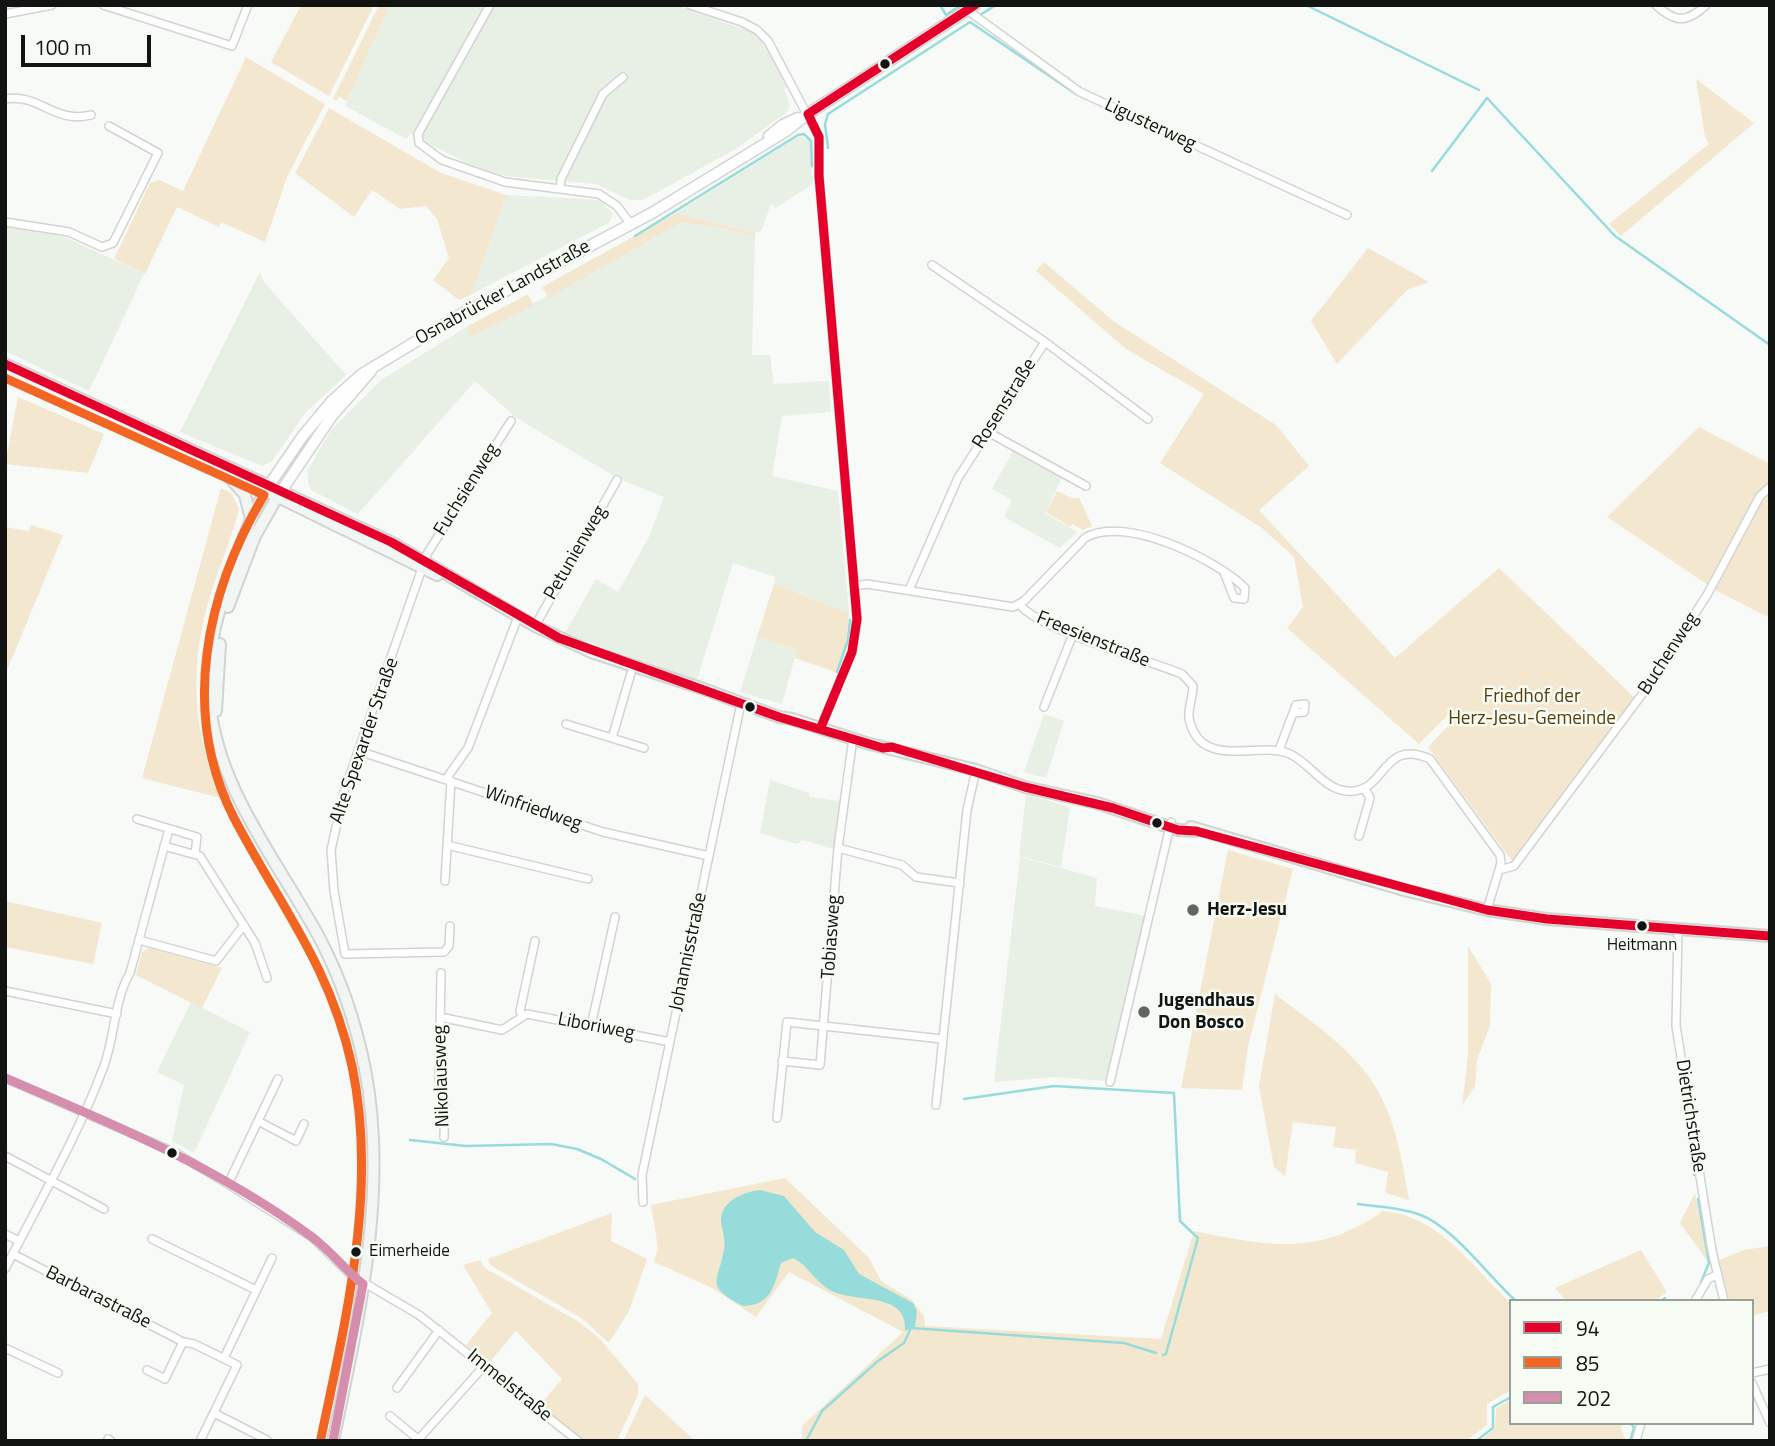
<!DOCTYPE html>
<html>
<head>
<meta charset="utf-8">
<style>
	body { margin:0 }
	#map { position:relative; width:1775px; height:1446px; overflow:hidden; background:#f7faf6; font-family:"Titillium Web",sans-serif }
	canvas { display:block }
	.frame { position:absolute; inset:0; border:7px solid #121411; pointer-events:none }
	.legend { position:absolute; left:1509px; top:1299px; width:245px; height:126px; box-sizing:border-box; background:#f6fcf4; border:2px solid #9b9f99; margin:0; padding:9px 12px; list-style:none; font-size:21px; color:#121411 }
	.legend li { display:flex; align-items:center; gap:14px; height:35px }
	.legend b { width:35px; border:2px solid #9b9f99 }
	.scale { position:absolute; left:21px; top:35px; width:130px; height:32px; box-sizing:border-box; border:4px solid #121411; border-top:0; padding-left:9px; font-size:21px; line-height:24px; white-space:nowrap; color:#121411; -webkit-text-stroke:5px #f6fcf4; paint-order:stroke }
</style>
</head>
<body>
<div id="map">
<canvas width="1775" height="1446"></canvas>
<div class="frame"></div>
<ul class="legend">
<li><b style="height:9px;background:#e4002b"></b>94</li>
<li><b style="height:9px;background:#f26522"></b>85</li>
<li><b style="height:9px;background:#d68eaf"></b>202</li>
</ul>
<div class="scale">100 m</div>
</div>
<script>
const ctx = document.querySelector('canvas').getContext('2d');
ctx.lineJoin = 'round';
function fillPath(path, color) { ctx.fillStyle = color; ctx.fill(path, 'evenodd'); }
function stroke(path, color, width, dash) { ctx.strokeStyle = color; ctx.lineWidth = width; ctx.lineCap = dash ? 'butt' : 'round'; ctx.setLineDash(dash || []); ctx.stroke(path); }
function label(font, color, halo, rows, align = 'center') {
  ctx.font = font + ' "Titillium Web",sans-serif'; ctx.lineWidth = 5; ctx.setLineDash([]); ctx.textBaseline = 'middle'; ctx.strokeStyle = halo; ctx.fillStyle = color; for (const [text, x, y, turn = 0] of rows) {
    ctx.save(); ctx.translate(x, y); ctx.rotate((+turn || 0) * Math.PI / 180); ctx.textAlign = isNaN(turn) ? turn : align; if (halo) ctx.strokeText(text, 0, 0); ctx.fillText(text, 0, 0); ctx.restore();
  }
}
const built = new Path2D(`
	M390,5H676L754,33L765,44L787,87L784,89L790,105L787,112L736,149L643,200H630L596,184L505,176L469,164L410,134L406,139L345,106Z
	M799,136L810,141L813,184L775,208L773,204L770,206L762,230L755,233L676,213Z
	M506,195L600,200L613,214L610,222L472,294Z
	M680,223L706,225L755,236L752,355H770L774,384L829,381L831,412L782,416L772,476L838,491L849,613L774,584L775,577L733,563L697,680L636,662L565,633L596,579L618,592L649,537L664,497L619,479L515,417L475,381L358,514L311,490L308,482V470L331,430L381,380L468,326L470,338Z
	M5,227L65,237L144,274L89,391L5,351Z
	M260,272L264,282L346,375L306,412L272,461L262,466L180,432Z
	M1013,451L1062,478L1045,513L1077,532L1060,548L1004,517L1012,500L992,489Z
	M757,637L797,650L782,704L740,692Z
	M1044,714L1064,721L1046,778L1024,772Z
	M770,780L809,793V797L840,801L835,849L802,840L797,844L760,833Z
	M1026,794L1070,807L1061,867L1019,856Z
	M1020,857L1097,878L1095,906L1146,916L1130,1000L1106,1081L1055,1077L994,1082Z
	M191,1002L250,1032L194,1153L172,1141L184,1085L157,1072Z`);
const green = new Path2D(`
	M301,5H374L329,96L271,62Z
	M379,5H390L347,101L339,97L336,101L333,99Z
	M246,57L325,104L287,177L265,242L221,222L219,227L177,207L145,274L114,259L150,183L159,180L183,191Z
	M1696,79L1754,123L1621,236L1609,224L1709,144L1705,137Z
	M329,108L441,173L506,195L472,294L459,300L433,280L449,258L437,219L426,206L400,209L372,190L354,217L295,173Z
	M676,213L755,233V236L706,225L680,223L548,298L542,287Z
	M1368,248L1429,282L1407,290L1337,364L1311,321Z
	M1044,262L1113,321L1276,425L1309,466L1259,510L1395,658L1499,568L1636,699L1512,861L1428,747L1454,720L1448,715L1419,744L1287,628L1303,607L1294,557L1262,528L1160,463L1204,394L1126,349L1036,271Z
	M528,294L534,305L469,338L468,326Z
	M18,397L104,434L88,473L5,464Z
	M1699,427L1770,464L1769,482L1758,493L1708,585L1607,517Z
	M221,488L232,494L239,509C231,542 216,574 207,607C189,672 194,737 221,798L142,778Z
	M1057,491L1071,498H1079L1092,526L1083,530L1072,524L1070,527L1046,512Z
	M1770,491V618L1715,590L1762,499Z
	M31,525L63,535L5,675V527L29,531Z
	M774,584L849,613L847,639L836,672L795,658L797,650L757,637Z
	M1228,850L1293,869L1248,1046L1242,1090L1181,1088Z
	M5,901L102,923L93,964L5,947Z
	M1468,946L1491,984L1490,1026L1477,1060L1475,1086L1462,1106L1468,1056Z
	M149,948L222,968L202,1008L136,975L142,952Z
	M1275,994C1310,1021 1352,1048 1375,1086C1396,1120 1402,1161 1409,1200L1385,1193L1388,1172L1355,1163L1356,1150L1333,1147L1336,1127L1293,1122L1285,1176L1274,1167L1259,1086Z
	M785,1178L869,1258L881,1281L912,1300L924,1316L925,1326L1161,1339L1194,1231C1267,1246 1319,1257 1383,1211C1440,1216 1471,1266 1511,1303V1390L1487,1404V1425L1466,1441H802V1426L903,1332L789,1272L756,1317L712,1288L654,1262L658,1248L651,1205Z
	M1695,1193L1708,1262L1680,1223Z
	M612,1213L611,1241L647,1259L629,1311L609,1343L583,1319L490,1265L488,1259Z
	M1770,1246V1311L1752,1316V1301H1729L1719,1260L1744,1250Z
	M1641,1250L1667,1292L1655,1301H1566L1555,1288Z
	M480,1260L485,1268L579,1322L599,1338L638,1384V1395L617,1441H585L540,1405L562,1379L516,1331L489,1363L466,1345L492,1313L463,1265Z
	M645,1395L693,1439L692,1441H623Z
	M1511,1399V1423H1622L1621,1428L1626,1441H1480L1495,1429L1496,1409Z`);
const water = new Path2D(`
	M760,1190L784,1196L815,1232L844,1250L859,1274L913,1303L917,1311L915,1327L905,1331C908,1290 853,1304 830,1290C815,1282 808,1265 793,1258L781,1263C774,1286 772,1305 743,1306C703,1285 719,1282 724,1249C726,1240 722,1230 721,1221C721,1201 743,1192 760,1190Z`);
const stream = new Path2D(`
	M940,5L946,15L961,5
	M1306,5L1479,90
	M980,15L996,5
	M1487,98L1615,236L1770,345
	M828,148L825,124L828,114L970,22L1076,94
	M1432,171L1487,98
	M635,236L798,135L804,134L811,141L812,166
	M837,672L848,640L850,620
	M1682,1096L1694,1175
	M964,1099L1054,1086L1174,1093L1180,1221L1198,1238L1166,1354L1163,1355
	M410,1140L466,1146L551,1144L577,1149L601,1159L635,1179
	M1698,1199L1709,1263L1701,1282
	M1358,1204C1378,1207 1399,1207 1418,1214C1452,1225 1488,1276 1516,1301
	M1661,1301L1665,1298
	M806,1441L822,1411L878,1361L904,1343L911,1328L1124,1343L1156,1353
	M1476,1441L1493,1428V1407L1511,1397
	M1630,1441L1634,1428L1631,1423`);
const minor = new Path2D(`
	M103,5L232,46L248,5
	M490,5L418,134L419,143L442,160L505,182L599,194L617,206L630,223
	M690,5L742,22L757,30L768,41L819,137V176L857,619L852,652L821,727
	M1656,5C1675,23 1687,23 1706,5
	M967,10L1080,92L1347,215
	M5,14L52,5
	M5,99C40,93 53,124 91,115
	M560,188L561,179L603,94L623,77
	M5,222L69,232L102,247L113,243L158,153L109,126
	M932,265L1045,342L1148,419
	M988,432L1086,486
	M855,586L867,584L1013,607L1024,601L1085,538C1123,514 1216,559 1245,588L1244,599L1234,598L1224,572
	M909,590L958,478L1045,342
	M1019,604C1041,631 1146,659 1182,674L1193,686C1193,697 1188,707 1189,718C1199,772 1261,740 1290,754C1313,765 1326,794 1354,791C1386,788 1384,738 1430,759L1500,855L1501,863L1487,910
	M535,626L617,480
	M1044,707L1073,634
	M566,724L644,748
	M612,738L631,673
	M1279,750L1296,705L1305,704L1304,712L1293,713
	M359,751L603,832L709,856
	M446,779L468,748L516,622
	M137,819L197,837L195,854
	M1359,836L1370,798L1365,789
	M447,845L588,879
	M164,846L200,856L255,943L267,978
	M838,848L902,865L916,877L960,883
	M1499,870L1514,866L1649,685L1707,595L1760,496L1770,487
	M445,881L451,781
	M450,926L449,946L444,952L345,954L334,891L331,850L344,792L427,554L511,421
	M1678,929L1676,1026L1712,1251L1724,1301
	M139,940L216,961L244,925
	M441,973L439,1080L445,1098L444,1137
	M5,991L117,1014
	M522,1016L520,1011L535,941
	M440,1017L502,1030L527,1014L670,1042
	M591,1026L615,917
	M782,1061L820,1065L838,848L853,738
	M5,1078L176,1153L228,1184L312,1237L351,1275L419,1315L578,1441
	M1110,1082L1171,822
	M936,1105L967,810L976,770
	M777,1118L787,1022L942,1039
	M258,1121L296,1141L304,1124
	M5,1156L104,1209
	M228,1184L278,1079
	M643,1202L642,1175L741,703
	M5,1234L19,1241
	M152,1239L256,1290
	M13,1254L183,1342L194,1344L237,1365L200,1441
	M5,1269C39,1202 78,1136 104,1066C115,1036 114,1000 130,973L169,829
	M1695,1301L1708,1279L1717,1275
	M5,1348L58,1373
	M224,1358L272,1258
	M147,1370L165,1379L183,1342
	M1752,1373L1770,1369
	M1752,1383L1770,1423
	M397,1388L439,1330
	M214,1413L267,1440
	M390,1416L418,1439
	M108,1439L111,1441
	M417,1441L484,1366
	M1636,1441L1641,1423`);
const tertiary = new Path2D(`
	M769,136L783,125L798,118
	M270,484L302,437L332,401L362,374L460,315L652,213L786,131L805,116L975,5
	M282,490L331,417L371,371`);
const secondary = new Path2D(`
	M5,364L391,542L535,626L591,652L701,688L779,717L792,719L866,743L976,770L1025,787L1097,803L1178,830L1196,831
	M5,373L266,491L437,575
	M231,479L245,495L251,519
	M270,484C251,513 241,545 230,576C217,614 206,655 209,695C215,787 278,861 320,939C341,979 356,1024 365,1069C389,1193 358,1320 333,1441
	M228,607L255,536L280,492
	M216,711L220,644
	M1191,827L1404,890L1487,910L1547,919L1770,936`);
const bus1 = new Path2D(`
	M808,114L819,137V176L857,619L852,652L821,727
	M808,114L975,5
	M5,364L391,542L559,638L779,717L883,748L892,747L1025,787L1113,808L1178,830L1196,831L1487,910L1547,919L1770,936`);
const bus2 = new Path2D(`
	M5,378L264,495C206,593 180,712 234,818C280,906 330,965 352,1066C378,1189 346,1318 321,1438`);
const bus3 = new Path2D(`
	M5,1078C111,1123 219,1168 312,1237C331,1251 345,1270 363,1284
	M333,1441L363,1284`);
const markers = [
	[885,64,6,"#121411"],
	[750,707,6,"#121411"],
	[1157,823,6,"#121411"],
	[1193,910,7,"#626461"],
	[1642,926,6,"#121411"],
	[1144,1012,7,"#626461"],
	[172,1153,6,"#121411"],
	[356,1252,6,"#121411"]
];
const busNames = [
	["Heitmann",1642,946],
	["Eimerheide",369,1252,"left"]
];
const streetNames = [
	["Ligusterweg",1150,125,25],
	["Osnabrücker Landstraße",503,293,-29],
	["Rosenstraße",1005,404,-58],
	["Fuchsienweg",467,490,-58],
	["Petunienweg",576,553,-60],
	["Freesienstraße",1093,640,22],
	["Buchenweg",1669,654,-57],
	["Alte Spexarder Straße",365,741,-71],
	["Winfriedweg",533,809,19],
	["Tobiasweg",832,937,-86],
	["Johannisstraße",689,952,-78],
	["Liboriweg",596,1027,11],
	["Nikolausweg",442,1076,-92],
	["Dietrichstraße",1690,1116,81],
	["Barbarastraße",98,1298,27],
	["Immelstraße",509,1386,39]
];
const parkNames = [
	["Friedhof der",1532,697],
	["Herz-Jesu-Gemeinde",1532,719]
];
const poiNames = [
	["Herz-Jesu",1207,910],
	["Jugendhaus",1158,1001],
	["Don Bosco",1158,1023]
];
fillPath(built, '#e8efe5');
fillPath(green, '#f3e7d0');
fillPath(water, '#96dcdb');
stroke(stream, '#96dcdb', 2.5);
stroke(minor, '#d1d4d1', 10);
stroke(tertiary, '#d1d4d1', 13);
stroke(secondary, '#d1d4d1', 14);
stroke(minor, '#fefefe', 7);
stroke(tertiary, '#fefefe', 10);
stroke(secondary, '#f1f5f3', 10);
stroke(bus1, '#e4002b', 9);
stroke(bus2, '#f26522', 9);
stroke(bus3, '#d68eaf', 9);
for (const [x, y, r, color] of markers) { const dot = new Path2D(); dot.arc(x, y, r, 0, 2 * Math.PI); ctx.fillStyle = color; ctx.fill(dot); stroke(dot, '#f6fcf4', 2.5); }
label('17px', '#121411', '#f6fcf4', busNames);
label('19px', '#121411', '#f6fcf4', streetNames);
label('19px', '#583e0a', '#f6fcf4', parkNames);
label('bold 19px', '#121411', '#f6fcf4', poiNames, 'left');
</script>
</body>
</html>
